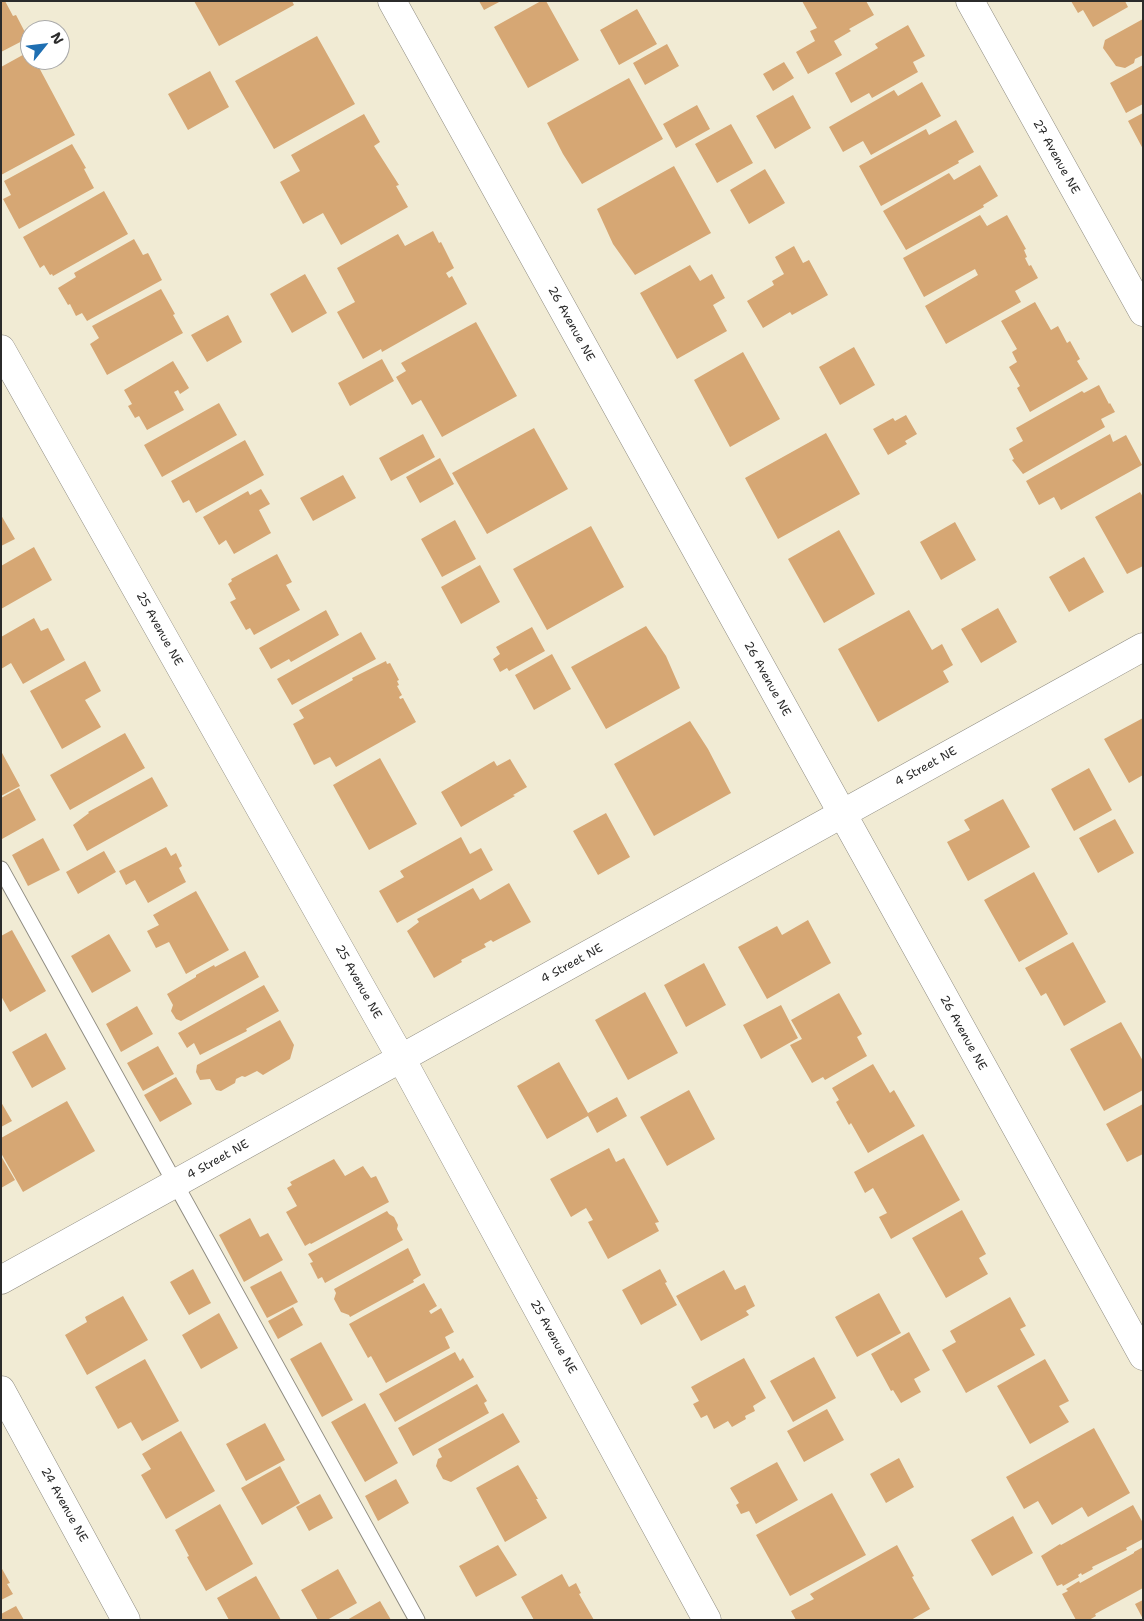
<!DOCTYPE html>
<html>
<head>
<meta charset="utf-8">
<style>
	body { margin:0 }
	#map { position:relative; width:1144px; height:1621px; overflow:hidden; background:#f1ebd4; font-family:"Shantell Sans",sans-serif }
	canvas { display:block }
	.frame { position:absolute; inset:0; border:2px solid #2b2b2b; pointer-events:none }
	.north { position:absolute; left:20px; top:20px; width:50px; height:50px; box-sizing:border-box; background:#fff; border:1px solid #aaa; border-radius:50%; rotate:61deg; font-size:14px; font-weight:700; line-height:20px; text-align:center; color:#2b2b2b }
	.north::after { content:''; display:block; margin:auto; width:18px; height:22px; background:#1f6fb2; clip-path:polygon(50% 0,100% 100%,50% 72%,0 100%) }
</style>
</head>
<body>
<div id="map">
<canvas width="1144" height="1621"></canvas>
<div class="frame"></div>
<div class="north">N</div>
</div>
<script>
const ctx = document.querySelector('canvas').getContext('2d');
ctx.lineJoin = 'round';
function fillPath(path, color) { ctx.fillStyle = color; ctx.fill(path, 'evenodd'); }
function stroke(path, color, width, dash) { ctx.strokeStyle = color; ctx.lineWidth = width; ctx.lineCap = dash ? 'butt' : 'round'; ctx.setLineDash(dash || []); ctx.stroke(path); }
function label(font, color, halo, rows, align = 'center') {
  ctx.font = font + ' "Shantell Sans",sans-serif'; ctx.lineWidth = 4.5; ctx.setLineDash([]); ctx.textBaseline = 'middle'; ctx.strokeStyle = halo; ctx.fillStyle = color; for (const [text, x, y, turn = 0] of rows) {
    ctx.save(); ctx.translate(x, y); ctx.rotate((+turn || 0) * Math.PI / 180); ctx.textAlign = isNaN(turn) ? turn : align; if (halo) ctx.strokeText(text, 0, 0); ctx.fillText(text, 0, 0); ctx.restore();
  }
}
const building = new Path2D(`
	M1,1H5L13,16L16,15L28,38L1,52Z
	M194,1H292L294,5L219,46Z
	M479,1H501L484,10Z
	M541,1H546L579,60L528,88L494,27Z
	M802,1H866L874,15L849,29L851,31L834,41L842,55L808,74L796,52L815,41L810,31L817,28Z
	M1071,1H1125L1128,7L1093,27L1083,10L1078,13Z
	M637,9L657,44L619,65L600,30Z
	M1143,19V55L1135,59L1134,63L1125,68L1116,66L1103,48L1105,40Z
	M908,25L925,56L913,62L918,72L872,98L869,93L851,103L835,73L878,48L875,44Z
	M317,36L355,104L274,149L235,81Z
	M667,44L679,66L645,85L633,63Z
	M30,51V60H35L75,135L1,175V67Z
	M784,62L794,78L773,91L763,74Z
	M1143,65V104L1126,113L1110,83Z
	M210,71L229,107L188,130L168,94Z
	M629,78L663,139L582,184L563,154L547,123Z
	M922,82L941,116L871,155L863,141L843,152L829,127L894,90L898,96Z
	M793,95L811,128L775,149L756,116Z
	M697,105L710,129L676,148L663,124Z
	M1143,113V149L1128,121Z
	M364,114L380,142L374,146L399,185L396,186L408,207L341,245L323,213L303,224L280,182L300,171L291,155Z
	M956,120L974,152L958,161L959,163L881,206L859,166L926,129L929,135Z
	M731,124L753,163L717,183L695,144Z
	M72,144L86,168L84,169L94,188L19,229L3,199L11,195L4,181Z
	M980,165L998,196L983,205L984,207L906,250L883,211L949,173L954,180Z
	M674,166L711,233L635,275L613,244L597,209Z
	M765,169L785,203L749,224L730,190Z
	M104,191L128,234L53,276L52,274L50,275L44,265L40,268L23,237Z
	M980,215L987,226L1007,215L1026,249L1024,250L1027,257L1025,258L1029,266L1031,265L1038,278L1015,291L1021,302L946,344L925,306L978,275L975,269L924,297L903,258Z
	M433,231L439,243L441,242L454,268L446,273L449,278L452,276L467,304L382,352L381,349L363,359L337,312L355,302L337,268L398,234L405,246Z
	M134,239L143,255L148,253L162,280L87,321L82,313L76,316L70,304L68,305L58,288L76,277L74,273Z
	M794,246L803,263L809,260L828,295L792,315L790,312L763,328L747,301L774,285L772,281L784,274L775,257Z
	M690,265L700,281L712,274L725,298L713,305L727,331L677,359L640,293Z
	M305,274L327,313L292,333L270,294Z
	M161,289L175,314L173,315L183,333L107,375L90,344L99,338L92,326Z
	M1035,302L1051,330L1058,326L1067,343L1070,341L1080,359L1077,361L1088,379L1030,412L1017,388L1020,386L1009,367L1017,362L1012,352L1017,349L1001,321Z
	M228,315L242,342L207,362L191,335Z
	M476,322L517,396L442,437L421,400L412,405L396,377L406,371L401,363Z
	M854,347L875,385L840,405L819,367Z
	M743,352L780,419L730,447L694,380Z
	M382,359L394,381L350,406L338,383Z
	M173,361L189,388L180,394L178,390L174,392L184,410L147,430L139,416L135,418L128,406L132,404L124,390Z
	M1099,385L1109,404L1110,403L1115,412L1101,419L1105,427L1023,474L1012,460L1014,459L1009,449L1023,441L1016,428L1082,391L1084,393Z
	M219,403L237,435L162,477L144,445Z
	M906,415L917,434L905,441L907,444L888,455L873,429L893,418L895,421Z
	M534,428L568,489L487,534L452,473Z
	M826,433L860,494L778,539L745,478Z
	M423,434L435,457L391,481L379,458Z
	M1110,434L1113,442L1126,435L1142,465L1061,510L1054,497L1039,505L1026,481Z
	M245,440L264,475L196,513L189,500L183,503L171,481Z
	M440,458L454,484L420,503L406,477Z
	M343,475L356,498L313,521L300,498Z
	M261,489L270,504L259,510L271,533L234,554L226,540L219,545L203,517L248,491L250,495Z
	M1140,492L1143,497V566L1127,574L1095,517Z
	M1,515L15,539L1,546Z
	M455,520L476,559L442,577L421,539Z
	M955,522L976,560L941,580L920,542Z
	M591,526L624,587L547,630L513,569Z
	M839,530L875,594L824,623L788,559Z
	M34,547L52,580L1,609V566Z
	M277,554L292,582L286,585L300,610L254,635L250,628L246,630L230,602L236,599L228,584L232,581L231,579Z
	M1084,557L1104,592L1069,612L1049,577Z
	M480,565L500,602L461,624L441,587Z
	M998,608L1017,642L981,663L961,629Z
	M326,610L339,635L291,662L289,659L271,669L259,648Z
	M909,610L932,650L942,644L953,665L943,671L949,682L878,722L838,649Z
	M34,618L41,631L48,628L65,660L23,684L11,663L1,669V637Z
	M646,626L666,656L680,688L606,729L571,667Z
	M532,627L545,651L509,671L507,668L500,672L493,659L500,654L496,647Z
	M361,632L376,659L292,705L277,679Z
	M552,654L571,689L534,710L515,675Z
	M85,661L101,691L85,700L101,727L62,749L30,691Z
	M386,661L387,664L390,663L399,680L397,681L399,685L397,686L402,695L399,697L400,699L403,698L416,722L336,767L330,757L314,765L293,724L304,718L299,710L353,680L352,678Z
	M1143,718V775L1129,783L1104,739Z
	M690,721L708,749L731,793L654,836L614,764Z
	M125,733L145,768L70,810L50,775Z
	M1,751L20,786L1,796Z
	M380,758L417,824L369,850L333,785Z
	M510,759L527,787L513,795L515,796L461,827L441,792L494,761L497,766Z
	M1089,768L1112,810L1074,831L1051,789Z
	M152,777L168,806L87,851L73,825L89,813L88,812Z
	M19,788L36,820L2,839L1,798Z
	M1003,799L1030,847L968,881L947,842L970,830L964,820Z
	M606,813L630,857L598,875L573,831Z
	M1115,819L1134,853L1098,873L1079,838Z
	M461,837L470,854L481,848L493,870L397,923L379,891L404,877L400,871Z
	M43,838L60,870L28,886L12,855Z
	M166,847L171,856L176,853L182,866L179,868L186,882L148,903L135,880L126,885L119,871Z
	M104,851L116,872L78,894L66,872Z
	M1034,872L1068,934L1019,962L984,900Z
	M509,883L531,922L493,942L491,940L484,944L486,947L461,960L462,962L434,978L407,931L419,922L417,919L473,888L480,900Z
	M196,891L229,950L186,974L169,942L156,948L147,931L159,925L153,915Z
	M808,920L831,963L767,999L738,947L777,926L782,935Z
	M12,930L46,991L10,1012L1,996V936Z
	M109,934L131,971L92,993L71,956Z
	M1073,942L1106,1002L1064,1026L1046,993L1041,996L1025,968Z
	M245,951L259,977L181,1021L176,1019L171,1011L173,1005L167,994L196,977V975L214,965L215,967Z
	M704,963L726,1005L686,1027L664,985Z
	M264,985L279,1011L246,1029L247,1031L200,1055L194,1043L187,1048L178,1033Z
	M645,992L678,1053L628,1080L595,1020Z
	M839,993L862,1034L857,1037L867,1056L825,1080L823,1077L812,1083L790,1045L802,1039L791,1020Z
	M781,1005L798,1038L761,1059L743,1025Z
	M137,1006L153,1034L121,1052L106,1024Z
	M280,1020L294,1045L290,1059L263,1075L257,1071L245,1077L242,1076L236,1079L235,1083L221,1091L216,1090L210,1079L200,1080L196,1072L197,1065Z
	M1121,1022L1143,1061V1090L1104,1111L1070,1049Z
	M46,1033L66,1069L32,1088L12,1052Z
	M158,1046L174,1074L143,1091L127,1063Z
	M559,1062L588,1113L617,1097L627,1116L597,1133L588,1116L547,1139L517,1086Z
	M873,1064L890,1093L894,1090L915,1126L868,1153L851,1123L849,1125L836,1102L839,1100L832,1088Z
	M176,1077L192,1104L160,1122L144,1095Z
	M689,1090L715,1139L667,1166L640,1117Z
	M67,1101L95,1151L23,1192L1,1153V1138Z
	M1,1102L12,1121L1,1127Z
	M1143,1104V1154L1127,1162L1106,1124Z
	M923,1134L960,1200L891,1239L879,1217L887,1213L873,1188L865,1193L854,1172Z
	M609,1148L616,1162L624,1158L659,1222L655,1223L659,1231L608,1259L588,1222L593,1220L586,1208L571,1217L550,1179Z
	M1,1156L15,1180L1,1188Z
	M334,1159L345,1176L363,1166L371,1178L376,1176L389,1202L311,1244L310,1243L305,1246L286,1212L297,1206L287,1188L292,1185L290,1182Z
	M962,1210L986,1254L979,1258L988,1274L946,1298L912,1238Z
	M387,1211L389,1214L394,1217L398,1225L397,1229L403,1240L325,1283L322,1277L318,1279L310,1263L313,1262L308,1254Z
	M250,1218L260,1237L268,1233L283,1260L244,1282L219,1235Z
	M408,1248L421,1275L413,1280L414,1282L350,1317L349,1315L341,1312L334,1299L336,1293L334,1289Z
	M193,1269L211,1303L189,1315L170,1282Z
	M660,1269L667,1282L665,1283L677,1305L641,1325L622,1290Z
	M724,1270L735,1290L745,1285L755,1306L746,1311L749,1315L701,1341L676,1296Z
	M281,1271L298,1302L267,1318L250,1287Z
	M424,1283L437,1306L429,1311L431,1314L441,1308L454,1332L445,1337L450,1348L386,1383L371,1356L368,1358L349,1324Z
	M879,1293L901,1333L857,1357L835,1317Z
	M123,1296L148,1340L87,1375L65,1335L87,1322L85,1317Z
	M1010,1297L1026,1326L1020,1329L1035,1355L966,1393L942,1350L956,1342L950,1331Z
	M293,1307L303,1325L278,1339L268,1321Z
	M219,1313L238,1348L201,1369L182,1335Z
	M909,1332L930,1370L914,1379L921,1392L901,1403L893,1390L891,1391L871,1354Z
	M321,1342L353,1400L322,1417L290,1359Z
	M455,1352L460,1361L463,1358L474,1377L395,1422L379,1394Z
	M814,1357L836,1398L793,1422L770,1381Z
	M744,1358L766,1398L753,1406L755,1411L745,1416L746,1419L732,1427L728,1421L714,1429L707,1415L701,1418L693,1404L699,1401L691,1387Z
	M145,1359L179,1421L142,1441L131,1422L118,1429L95,1387Z
	M1045,1359L1069,1401L1059,1406L1069,1422L1030,1444L997,1386Z
	M477,1384L487,1401L484,1403L489,1413L413,1456L398,1428Z
	M365,1403L398,1463L365,1482L331,1422Z
	M827,1409L844,1440L804,1462L787,1431Z
	M503,1413L520,1442L451,1482L443,1479L436,1466L438,1459L442,1457L438,1449Z
	M265,1423L285,1460L246,1481L226,1444Z
	M1094,1428L1130,1493L1088,1517L1082,1507L1052,1525L1038,1501L1024,1509L1006,1477Z
	M181,1431L215,1491L166,1519L141,1475L151,1469L142,1454Z
	M899,1458L914,1487L886,1503L870,1474Z
	M777,1462L798,1500L756,1524L749,1511L741,1514L736,1505L739,1503L730,1488Z
	M518,1465L538,1499H536L547,1518L505,1542L476,1488Z
	M280,1466L300,1503L262,1525L241,1488Z
	M396,1479L409,1503L378,1521L365,1496Z
	M832,1493L866,1555L790,1596L756,1535Z
	M320,1494L333,1518L309,1531L296,1507Z
	M220,1504L253,1564L206,1591L187,1557L189,1556L175,1530Z
	M1133,1505L1143,1523V1539L1126,1548L1127,1550L1092,1567L1093,1569L1082,1575L1081,1573L1078,1575L1079,1577L1063,1586L1062,1584L1057,1586L1041,1556L1060,1544L1061,1545Z
	M1013,1516L1033,1553L992,1576L971,1540Z
	M498,1545L517,1575L476,1597L459,1566Z
	M897,1545L914,1576L912,1577L930,1609L911,1620H796L791,1611L814,1599L810,1594Z
	M1143,1547V1588L1095,1614L1096,1616L1089,1620H1076L1062,1594L1068,1591L1066,1589L1079,1581L1080,1583L1134,1553V1552Z
	M1,1567L10,1583L7,1584L13,1594L1,1600Z
	M338,1569L357,1603L327,1620H318L301,1590Z
	M562,1574L569,1587L576,1583L581,1593L579,1594L594,1620H534L521,1597Z
	M256,1576L281,1620H229L217,1598Z
	M1143,1600V1619L1135,1604Z
	M380,1601L391,1620H347Z
	M16,1606L24,1620H1V1614Z`);
const lane = new Path2D(`
	M1,869L417,1620`);
const street = new Path2D(`
	M392,1L1143,1356
	M970,1L1143,312
	M1,349L401,1058L707,1620
	M1,1280L1143,647
	M1,1390L126,1620`);
const streetNames = [
	["27 Avenue NE",1056,157,61],
	["26 Avenue NE",571,324,61],
	["25 Avenue NE",159,629,61],
	["26 Avenue NE",767,679,61],
	["4 Street NE",926,767,-29],
	["4 Street NE",572,964,-29],
	["25 Avenue NE",358,982,61],
	["26 Avenue NE",963,1033,61],
	["4 Street NE",218,1160,-29],
	["25 Avenue NE",553,1337,61],
	["24 Avenue NE",64,1505,61]
];
fillPath(building, '#d6a774');
stroke(lane, '#8e8b80', 17);
stroke(street, '#8e8b80', 29);
stroke(lane, '#fff', 15);
stroke(street, '#fff', 28);
label('12px', '#2b2b2b', '#fff', streetNames);
</script>
</body>
</html>
